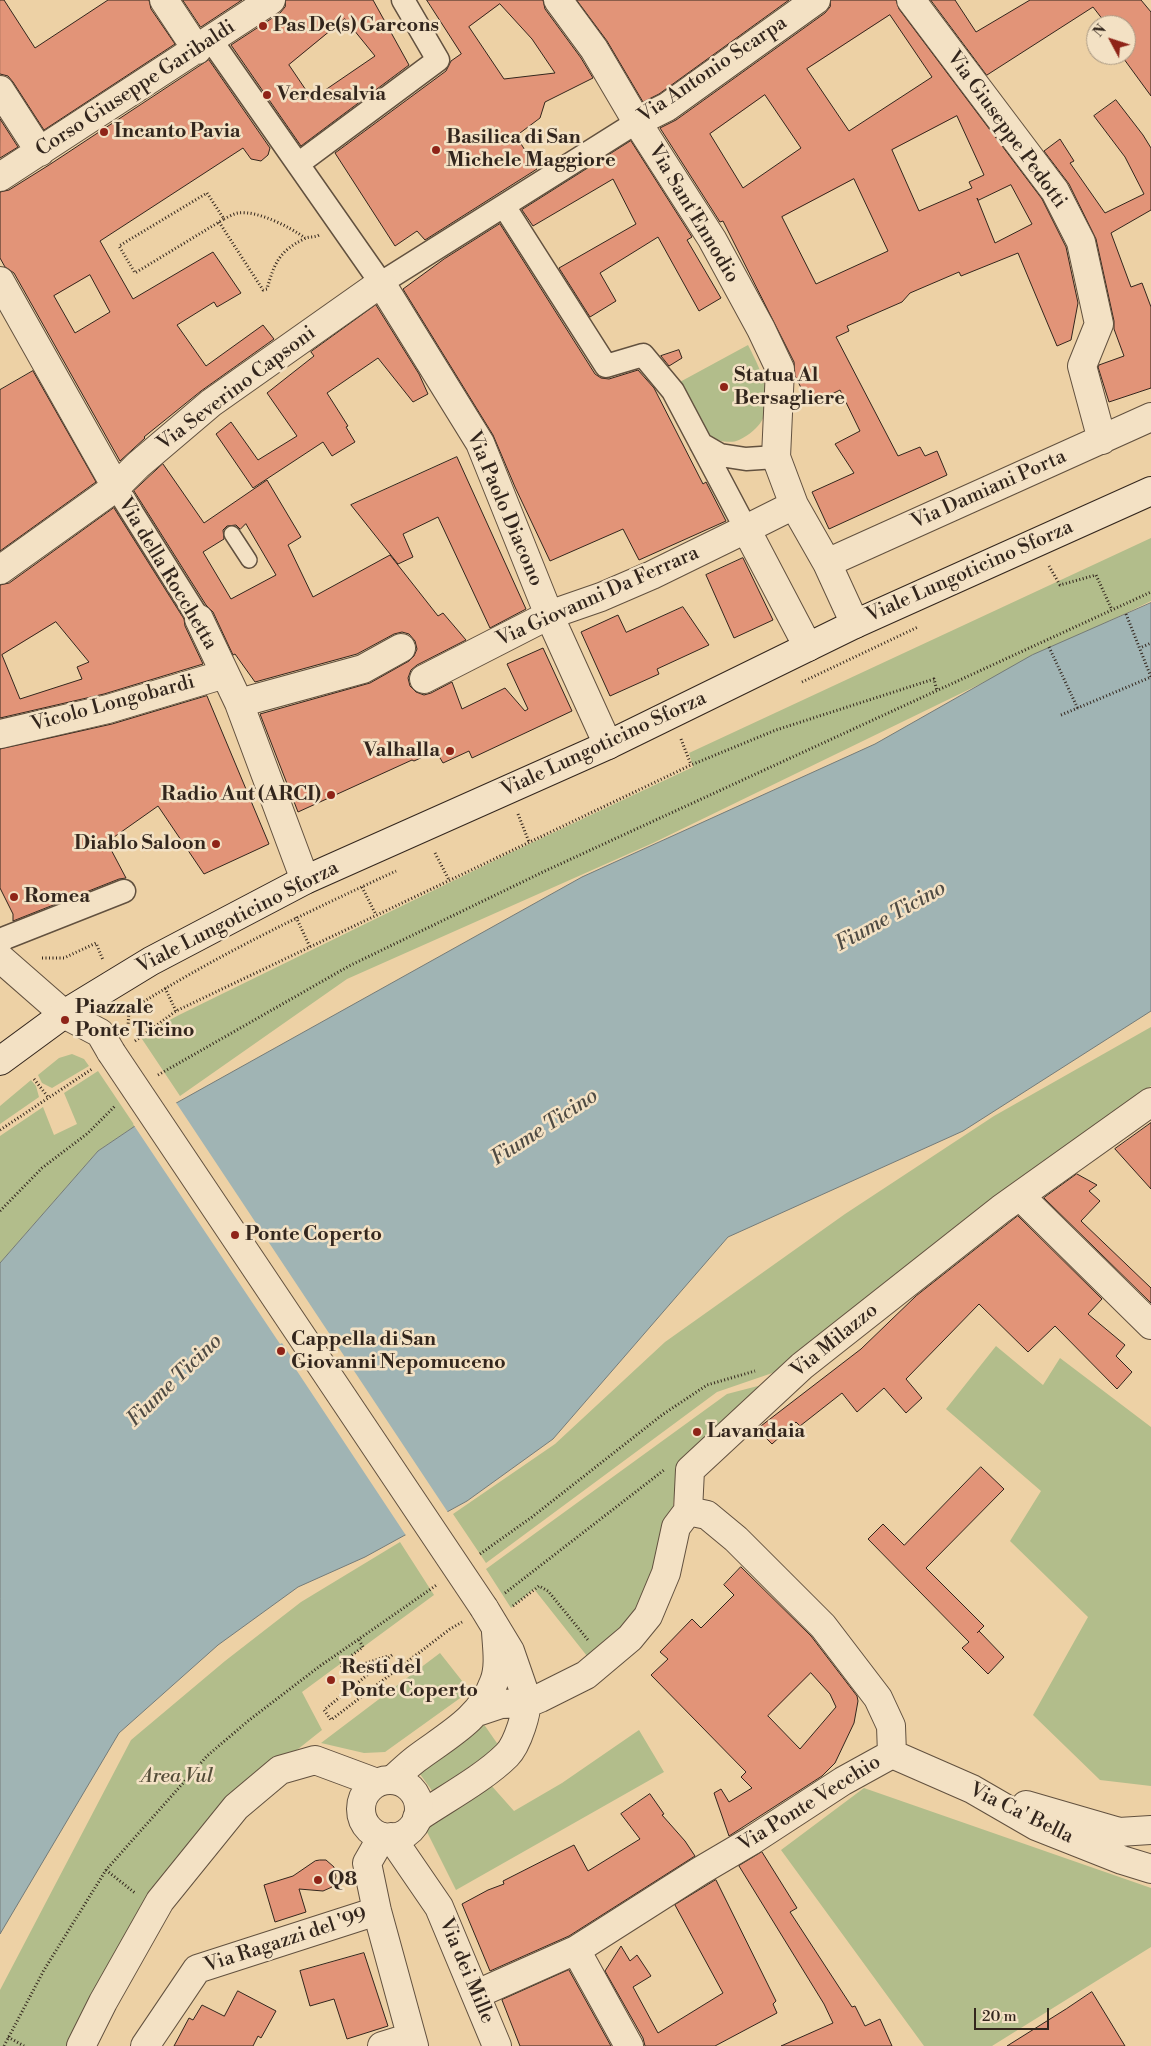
<!DOCTYPE html>
<html>
<head>
<meta charset="utf-8">
<style>
	body { margin:0 }
	#map { position:relative; width:1151px; height:2046px; overflow:hidden; background:#edd1a5; font-family:"Libre Bodoni",serif }
	canvas { display:block }
	.north { position:absolute; left:1086px; top:15px; width:50px; height:50px; box-sizing:border-box; background:#f3e1c4; border:1px solid #a69681; border-radius:50%; rotate:310deg; font-size:14px; font-weight:700; line-height:20px; text-align:center; color:#33261d }
	.north::after { content:''; display:block; margin:auto; width:18px; height:22px; background:#8f2418; clip-path:polygon(50% 0,100% 100%,50% 72%,0 100%) }
	.scale { position:absolute; left:974px; top:2008px; width:75px; height:22px; box-sizing:border-box; border:2px solid #33261d; border-top:0; padding-left:6px; font-size:15px; line-height:18px; white-space:nowrap; color:#33261d; -webkit-text-stroke:4px #f3e1c4; paint-order:stroke }
</style>
</head>
<body>
<div id="map">
<canvas width="1151" height="2046"></canvas>
<div class="north">N</div>
<div class="scale">20 m</div>
</div>
<script>
const ctx = document.querySelector('canvas').getContext('2d');
ctx.lineJoin = 'round';
function fillPath(path, color) { ctx.fillStyle = color; ctx.fill(path, 'evenodd'); }
function stroke(path, color, width, dash) { ctx.strokeStyle = color; ctx.lineWidth = width; ctx.lineCap = dash ? 'butt' : 'round'; ctx.setLineDash(dash || []); ctx.stroke(path); }
function label(font, color, halo, rows, align = 'center') {
  ctx.font = font + ' "Libre Bodoni",serif'; ctx.lineWidth = 5; ctx.setLineDash([]); ctx.textBaseline = 'middle'; ctx.strokeStyle = halo; ctx.fillStyle = color; for (const [text, x, y, turn = 0] of rows) {
    ctx.save(); ctx.translate(x, y); ctx.rotate((+turn || 0) * Math.PI / 180); ctx.textAlign = isNaN(turn) ? turn : align; if (halo) ctx.strokeText(text, 0, 0); ctx.fillText(text, 0, 0); ctx.restore();
  }
}
const green = new Path2D(`
	M748,345C766,380 784,418 739,440C731,444 716,441 710,436C695,423 687,400 678,383Z
	M1151,538V601L653,843L347,979L180,1096L140,1036L179,1015L510,853L693,767L689,753Z
	M1151,1027V1086L781,1370L717,1392L486,1563L453,1514L555,1444L665,1342L845,1214L994,1116Z
	M72,1054L84,1059L89,1066L52,1088L42,1083L38,1075L59,1058Z
	M98,1071L135,1126L98,1151L0,1263V1136L43,1107L54,1135L77,1124L64,1093Z
	M31,1080L36,1086L39,1097L0,1124V1106Z
	M996,1346L1043,1385L1060,1358L1151,1427V1786L1100,1780L1033,1715L1088,1617L1010,1541L1041,1491L946,1409Z
	M781,1380L676,1483L670,1530L643,1614L615,1644L587,1656L534,1589L511,1608L486,1569L727,1394Z
	M400,1542L434,1595L302,1692L322,1730L229,1804L72,2046H0V1990L131,1740L225,1661L301,1602Z
	M440,1653L470,1691L385,1752L364,1753L321,1743Z
	M483,1723L499,1746L433,1792L417,1770Z
	M639,1730L664,1772L456,1890L426,1830L490,1784L514,1811L562,1783Z
	M864,1788L1151,1888V1947L992,2046H924L781,1850Z`);
const water = new Path2D(`
	M1151,603V1011L963,1131L728,1237L553,1439L467,1501L365,1557L298,1587L218,1645L119,1733L0,1934V1263L98,1151L135,1126L582,877L875,744L1032,655Z`);
const pier = new Path2D(`
	M175,1101L449,1514L407,1537L295,1368L297,1366L282,1343L280,1344L133,1124Z`);
const building = new Path2D(`
	M0,0H4L35,48L108,0H149L151,9L175,44L44,130L13,82L8,76L0,74Z
	M183,0H242L201,27Z
	M286,0H373L409,65L301,146L231,45L280,13L285,7ZM345,19L375,56L312,99L289,65Z
	M427,0H543L545,9L581,58L593,78L545,102L540,118L516,136L537,169L425,240L417,231L395,246L335,153L446,71L451,61L461,54ZM500,4L532,39L555,73L504,79L469,27Z
	M577,0H789L659,94L643,102L607,41Z
	M831,0H896L899,9L1042,199L1066,247L1078,303L1071,340L1057,346L1018,253L961,276L959,272L910,293L902,302L847,326L849,331L836,337L898,456L920,447L925,456L937,451L947,475L829,529L812,492L854,473L835,444L860,431L840,390L810,405L795,376L794,362L723,221L720,222L660,128L676,120L825,13L830,7ZM890,15L932,77L849,131L807,69ZM765,95L801,148L743,188L710,134ZM957,116L984,175L969,182L972,188L919,211L892,150ZM854,179L888,251L816,284L782,217ZM1011,185L1032,224L995,243L977,198L978,200Z
	M931,0H955L976,32L1030,0H1141L1151,12V96L1121,55H1129L1126,50V25H1107L1093,7L987,75Z
	M209,60L270,148L268,155L261,161L251,159L243,148L100,241L133,299L213,252L241,293L217,307L214,302L177,325L206,366L263,325L274,339L201,391L144,437L145,438L120,461L14,273L5,267L0,258V192L9,190L49,165ZM90,275L110,312L75,333L54,296Z
	M1116,100L1143,135L1151,148V210L1111,233L1131,287L1142,283L1151,307V388L1109,402L1098,367L1099,365L1124,356L1114,329V321L1096,239L1069,184L1044,151L1060,139L1074,161L1070,163L1105,213L1144,194L1125,157L1094,116Z
	M0,119L18,147L0,158Z
	M631,141L692,237L687,240L721,298L699,311L658,237L600,273L616,301L590,317L559,268L636,224L613,179L533,226L522,210Z
	M500,224L595,374L601,378L609,379L638,370L654,388L703,484L706,482L726,521L639,560L623,529L550,561L515,487L493,435L403,289L444,259Z
	M376,305L419,374L428,394L413,402L378,358L327,393L348,426L346,427L355,442L332,456L323,442L253,488L216,434L231,422L258,460L297,436L267,393L314,356L311,352Z
	M679,350L682,358L669,366L661,356Z
	M33,371L96,482L0,551V390Z
	M457,457L526,609L490,628L438,517L403,534L413,557L398,564L351,505Z
	M163,464L204,523L267,480L301,537L288,545L313,597L390,555L438,616L443,613L466,640L417,665L411,670L408,678L410,686L416,692L424,695L431,693L452,682L462,709L505,688L525,711L528,709L507,664L543,648L572,711L472,758L469,751L443,763L436,751L414,761L412,760L298,812L260,714L370,683L409,661L414,656L417,649L415,641L409,634L402,632L394,634L357,654L255,682L235,654L233,655L213,612L206,605L134,491ZM246,524L276,575L231,599L203,552L224,539L223,530L227,526L236,525L240,529Z
	M114,508L184,619L185,626L203,664L104,694L0,718V585L9,583ZM56,622L89,662L77,667L82,679L20,699L2,655Z
	M743,558L773,620L734,638L706,575Z
	M683,607L709,645L657,669L659,674L610,696L581,632L618,615L626,632Z
	M207,696L269,844L204,874L158,806L107,842L126,878L119,879L13,921V914L0,888V749L112,724Z
	M1151,1123V1189L1115,1149Z
	M1077,1174L1097,1185L1089,1191L1100,1201L1081,1221L1151,1288V1303L1044,1198Z
	M1018,1216L1102,1299L1088,1314L1125,1345L1116,1356L1132,1372L1117,1389L1055,1326L1028,1352L979,1304L906,1379L922,1398L906,1413L884,1388L857,1412L842,1393L800,1426L796,1422L772,1444L757,1429L861,1349L916,1296Z
	M981,1467L1004,1489L926,1568L984,1626L977,1633L979,1631L1004,1657L988,1674L962,1648L969,1642L868,1539L883,1524L904,1545Z
	M741,1567L811,1636L857,1696L858,1701L854,1723L835,1763L822,1776L729,1836L714,1793L721,1789L729,1802L752,1788L741,1777L746,1772L651,1675L668,1659L660,1652L692,1619L701,1628L734,1595L724,1585ZM811,1673L830,1694L836,1707L800,1749L768,1716Z
	M650,1794L664,1814L662,1815L685,1841L695,1856L569,1936L490,1971L462,1904L488,1890L504,1884L503,1881L574,1845L588,1871L640,1839L621,1814Z
	M762,1852L797,1908L790,1912L852,2007L855,2006L865,2026L880,2019L892,2046H781L833,2023L824,2004L739,1866Z
	M320,1860H326L334,1867L336,1877L332,1887L323,1891L299,1889L306,1912L275,1922L264,1885L293,1876L315,1861Z
	M716,1880L776,2001L773,2004L777,2013L715,2046H645L643,2038L605,1971L621,1946L630,1961L637,1955L651,1976L633,1987L658,2033L723,1993L675,1905Z
	M364,1953L388,2026L347,2039L334,1999L310,2006L300,1971Z
	M569,1970L611,2046H520L502,2000Z
	M238,1991L276,2011L261,2038L258,2036L253,2046H174L189,2018L193,2020L202,2005L224,2016Z
	M1092,1992L1125,2046H1007L1066,2009Z`);
const path = new Path2D(`
	M207,193L224,219L135,273L119,246Z
	M224,219C228,217 233,214 238,213C257,210 290,227 305,238
	M219,222L263,290L267,289C274,264 279,251 304,239C309,236 314,238 319,235
	M1049,566L1060,585L1096,575L1112,610
	M1126,614L1151,677
	M1049,647L1078,709
	M1142,647L1151,643
	M802,682L918,627
	M1061,715L1151,677
	M681,739L691,765
	M518,814L529,842
	M435,853L449,880
	M362,887L376,915
	M296,917L310,947
	M42,958H64L96,943L103,960
	M165,988L176,1011
	M126,1006L129,1011L128,1026
	M129,1011C213,957 305,913 396,871
	M135,1041L176,1011L691,765L776,730L934,679L937,691
	M158,1075L349,966L545,871L1151,592
	M34,1079L48,1097
	M0,1130L92,1069
	M0,1211L42,1168L88,1133L115,1106
	M480,1554L532,1517L662,1415L707,1385L755,1371
	M505,1593L664,1470
	M513,1606L539,1586L548,1591L588,1640
	M359,1640L363,1647L340,1664L345,1670L388,1656
	M392,1655L324,1710L331,1720L450,1629L462,1622
	M106,1870L135,1893
	M8,2037L24,2046
	M4,2046L44,1970L106,1870L207,1756L248,1721L320,1666L438,1584`);
const service = new Path2D(`
	M232,534L249,560`);
const pedestrian = new Path2D(`
	M211,40L381,283L637,122
	M298,164L438,60L403,0
	M504,206L606,366L643,355L673,391L746,529
	M701,444L720,455L746,459L776,457
	M116,487L199,619
	M0,943L5,938L124,891`);
const minor = new Path2D(`
	M164,0L197,50
	M558,0L594,49L637,122L712,239L761,329L780,369L776,457L794,505
	M911,0L1055,191L1081,242L1099,324L1082,366L1102,440
	M0,90L40,152
	M637,122L667,107L816,0
	M0,177L271,0
	M0,281L116,487
	M827,563L1151,417
	M0,570L116,487L138,465L211,403L381,283L480,443L549,615L608,745
	M199,619L239,703L305,880
	M808,647L746,529L794,505L827,563L855,624
	M424,679L549,615L601,597L652,575L746,529
	M239,703L363,669L401,648
	M0,734L108,709L225,674
	M0,958L64,1014L100,1033L111,1052
	M1020,1196L1151,1325
	M688,1511L690,1470L802,1366L1001,1209L1151,1102
	M688,1511L707,1515L736,1539L823,1626L878,1698L891,1726L892,1754
	M477,1712L501,1704L528,1703L540,1698L586,1675L630,1638L648,1616L666,1573L676,1527L688,1511
	M892,1754L972,1789L1036,1826L1122,1860L1151,1869
	M392,1780C400,1773 407,1766 416,1759C445,1737 481,1719 494,1682C500,1667 497,1648 496,1632
	M1026,1805L1119,1832L1151,1830
	M417,1818C445,1799 484,1778 507,1755C517,1745 529,1710 526,1697L510,1651L484,1608
	M382,1837L367,1863L377,1911L414,2046
	M576,1950L629,2046
	M477,1994L576,1950L700,1871L751,1841L843,1781L892,1754
	M145,2046L197,1969L377,1911
	M382,2046L411,2037`);
const tertiary = new Path2D(`
	M361 1809a29 29 0 1 1 58 0a29 29 0 1 1-58 0Z
	M391,1837L439,1907L497,2046
	M81,2046L103,2002L160,1901L236,1807L280,1770L315,1760L377,1783`);
const secondary = new Path2D(`
	M0,1061L64,1014L151,961L305,880L608,745L855,624L1151,491`);
const minorBridge = new Path2D(`
	M111,1052L484,1608`);
const markers = [
	[263,26,5,"#8f2418"],
	[267,95,5,"#8f2418"],
	[104,132,5,"#8f2418"],
	[436,150,5,"#8f2418"],
	[724,387,5,"#8f2418"],
	[450,751,5,"#8f2418"],
	[331,795,5,"#8f2418"],
	[216,844,5,"#8f2418"],
	[14,897,5,"#8f2418"],
	[65,1020,5,"#8f2418"],
	[235,1235,5,"#8f2418"],
	[281,1351,5,"#8f2418"],
	[697,1432,5,"#8f2418"],
	[331,1680,5,"#8f2418"],
	[318,1880,5,"#8f2418"]
];
const poiNames = [
	["Pas De(s) Garcons",273,26],
	["Verdesalvia",277,95],
	["Incanto Pavia",114,132],
	["Basilica di San",446,138],
	["Michele Maggiore",446,161],
	["Statua Al",734,376],
	["Bersagliere",734,399],
	["Valhalla",440,751,"right"],
	["Radio Aut (ARCI)",321,795,"right"],
	["Diablo Saloon",206,844,"right"],
	["Romea",24,897],
	["Piazzale",75,1008],
	["Ponte Ticino",75,1031],
	["Ponte Coperto",245,1235],
	["Cappella di San",291,1340],
	["Giovanni Nepomuceno",291,1363],
	["Lavandaia",707,1432],
	["Resti del",341,1668],
	["Ponte Coperto",341,1691],
	["Q8",328,1880]
];
const streetNames = [
	["Via Antonio Scarpa",713,70,-34],
	["Corso Giuseppe Garibaldi",136,89,-33],
	["Via Giuseppe Pedotti",1006,130,54],
	["Via Sant'Ennodio",693,214,59],
	["Via Severino Capsoni",237,389,-37],
	["Via Damiani Porta",989,490,-24],
	["Via Paolo Diacono",504,509,67],
	["Viale Lungoticino Sforza",970,572,-24],
	["Via della Rocchetta",167,574,59],
	["Via Giovanni Da Ferrara",598,597,-24],
	["Vicolo Longobardi",113,704,-15],
	["Viale Lungoticino Sforza",604,745,-25],
	["Viale Lungoticino Sforza",238,918,-27],
	["Via Milazzo",835,1341,-39],
	["Via Ponte Vecchio",810,1804,-32],
	["Via Ca' Bella",1021,1814,26],
	["Via Ragazzi del '99",286,1941,-18],
	["Via dei Mille",466,1971,67]
];
const parkNames = [
	["Area Vul",177,1777]
];
const waterNames = [
	["Fiume Ticino",891,917,-29],
	["Fiume Ticino",545,1128,-33],
	["Fiume Ticino",175,1381,-44]
];
fillPath(green, '#b2bd8b');
fillPath(water, '#a0b4b4');
stroke(water, '#747b78', 1);
fillPath(pier, '#edd1a5');
fillPath(building, '#e29478');
stroke(building, '#33261d', 1);
stroke(service, '#62513f', 18);
stroke(pedestrian, '#62513f', 25);
stroke(minor, '#62513f', 30);
stroke(tertiary, '#62513f', 30);
stroke(secondary, '#33261d', 30);
stroke(path, '#33261d', 3, [1, 2.5]);
stroke(service, '#f3e1c4', 15);
stroke(pedestrian, '#f3e1c4', 22);
stroke(minor, '#f3e1c4', 28);
stroke(tertiary, '#f3e1c4', 28);
stroke(secondary, '#f3e1c4', 28);
stroke(minorBridge, '#62513f', 30, []);
stroke(minorBridge, '#f3e1c4', 28);
for (const [x, y, r, color] of markers) { const dot = new Path2D(); dot.arc(x, y, r, 0, 2 * Math.PI); ctx.fillStyle = color; ctx.fill(dot); stroke(dot, '#f3e1c4', 2); }
label('bold 20px', '#33261d', '#f3e1c4', poiNames, 'left');
label('20px', '#33261d', '#f3e1c4', streetNames);
label('italic 20px', '#534c38', '#f3e1c4', parkNames);
label('italic 21px', '#4e4a43', '#f3e1c4', waterNames);
</script>
</body>
</html>
